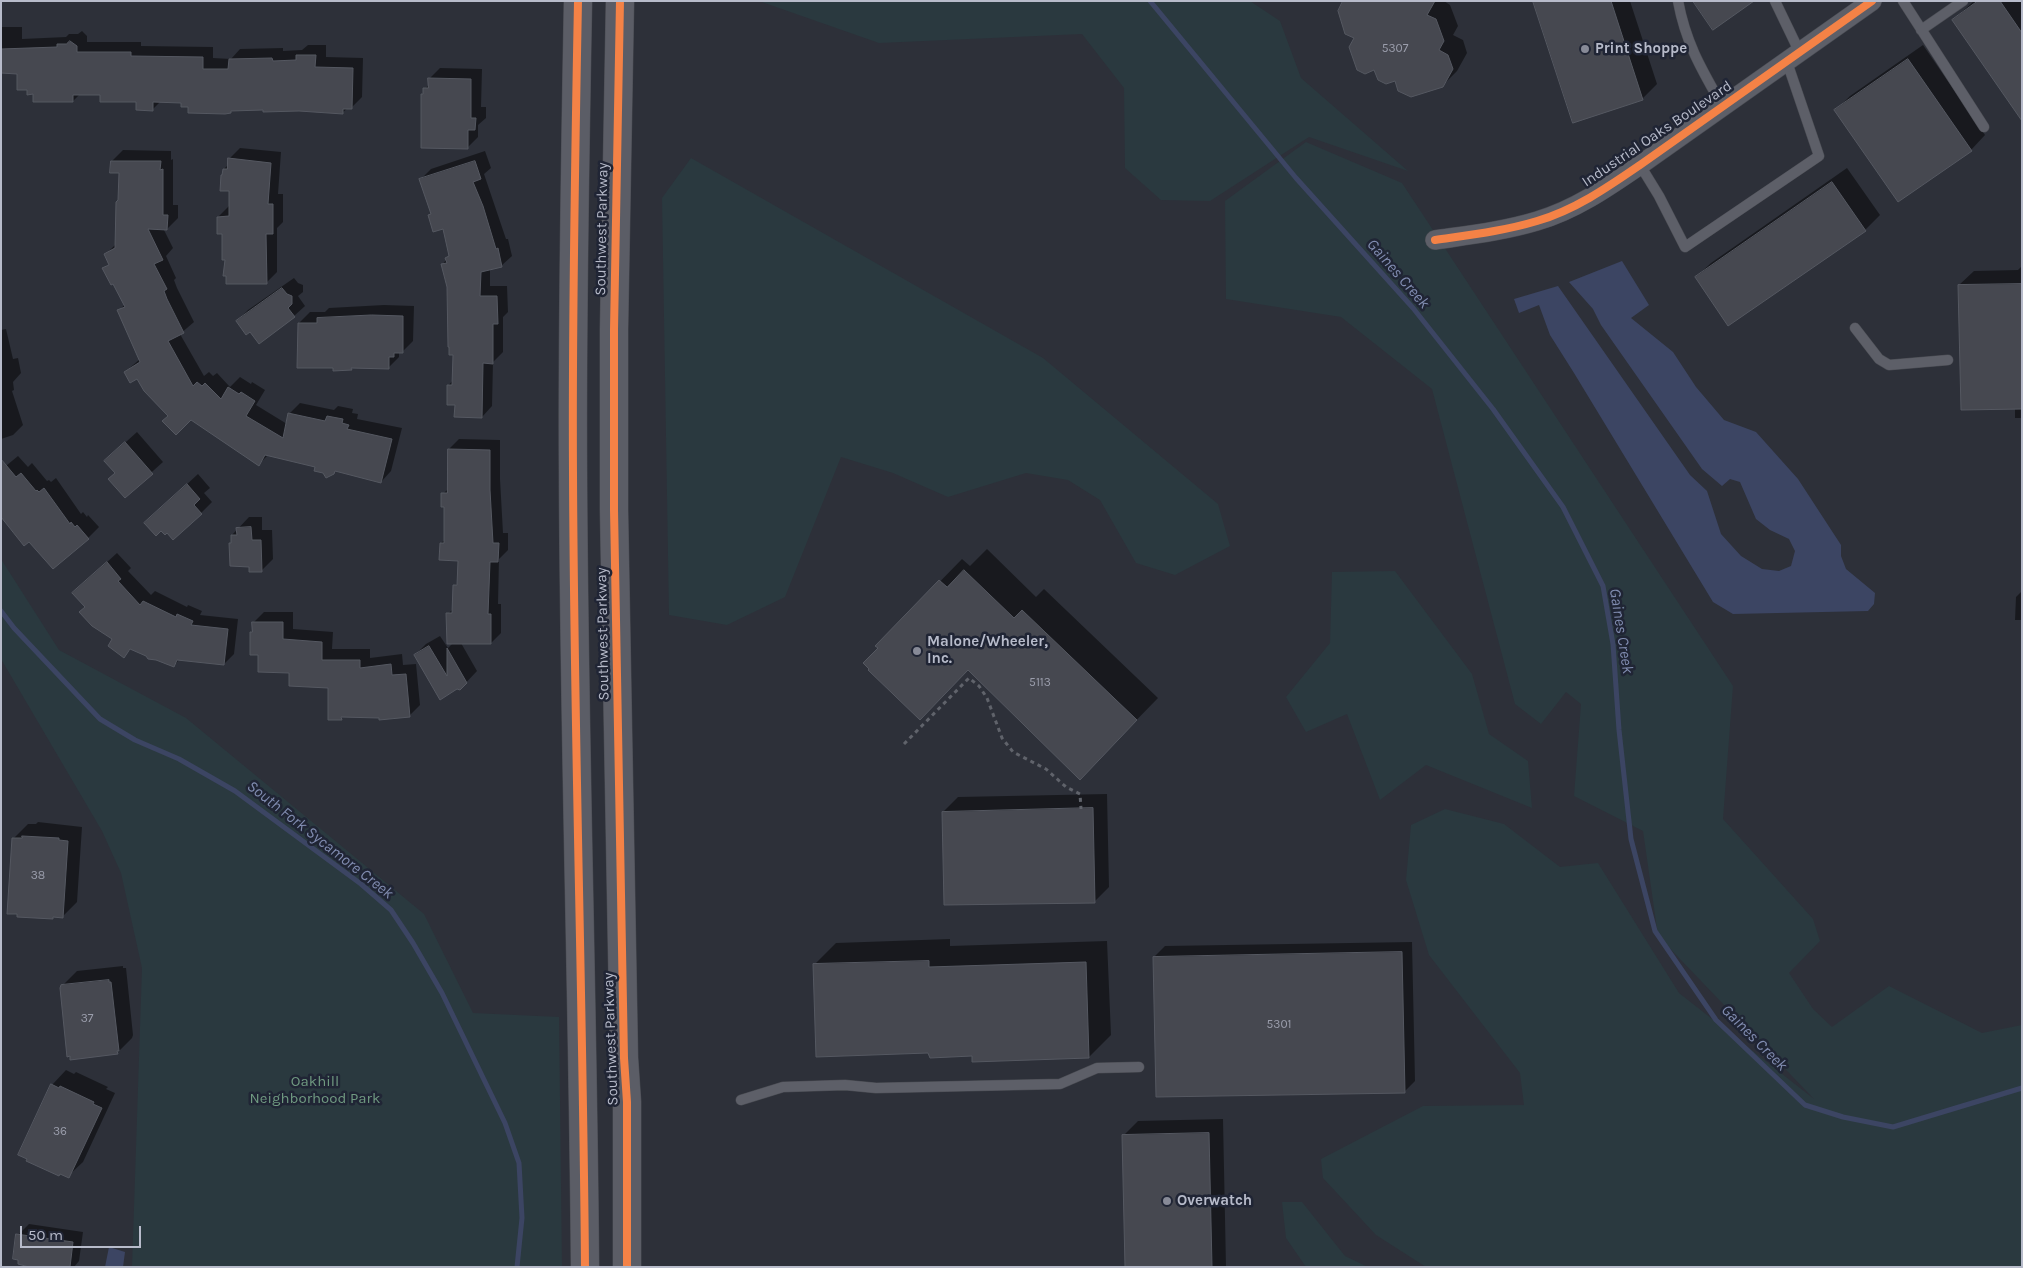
<!DOCTYPE html>
<html>
<head>
<meta charset="utf-8">
<style>
	body { margin:0 }
	#map { position:relative; width:2023px; height:1268px; overflow:hidden; background:#2d3039; font-family:Karla,sans-serif }
	canvas { display:block }
	.frame { position:absolute; inset:0; border:2px solid #b7bbca; pointer-events:none }
	.scale { position:absolute; left:20px; top:1226px; width:121px; height:22px; box-sizing:border-box; border:2px solid #b7bbca; border-top:0; padding-left:6px; font-size:15px; line-height:18px; white-space:nowrap; color:#b7bbca; -webkit-text-stroke:4px #202535; paint-order:stroke }
</style>
</head>
<body>
<div id="map">
<canvas width="2023" height="1268"></canvas>
<div class="frame"></div>
<div class="scale">50 m</div>
</div>
<script>
const ctx = document.querySelector('canvas').getContext('2d');
ctx.lineJoin = 'round';
function fillPath(path, color) { ctx.fillStyle = color; ctx.fill(path, 'evenodd'); }
function stroke(path, color, width, dash) { ctx.strokeStyle = color; ctx.lineWidth = width; ctx.lineCap = dash ? 'butt' : 'round'; ctx.setLineDash(dash || []); ctx.stroke(path); }
function label(font, color, halo, rows, align = 'center') {
  ctx.font = font + ' Karla,sans-serif'; ctx.lineWidth = 5; ctx.setLineDash([]); ctx.textBaseline = 'middle'; ctx.strokeStyle = halo; ctx.fillStyle = color; for (const [text, x, y, turn = 0] of rows) {
    ctx.save(); ctx.translate(x, y); ctx.rotate((+turn || 0) * Math.PI / 180); ctx.textAlign = isNaN(turn) ? turn : align; if (halo) ctx.strokeText(text, 0, 0); ctx.fillText(text, 0, 0); ctx.restore();
  }
}
const green = new Path2D(`
	M759,1H1250L1280,21L1301,78L1408,171L1309,137L1210,201L1161,200L1125,168L1124,88L1082,34L879,43Z
	M1306,142L1402,183L1733,686L1723,819L1813,919L1820,941L1789,973L1813,1009L1832,1027L1889,986L1982,1033L2022,1025V1267H1426L1376,1235L1323,1178L1321,1159L1423,1106L1524,1105L1520,1073L1429,955L1406,880L1411,825L1445,809L1504,824L1560,867L1598,863L1679,993L1814,1099L1658,936L1643,831L1574,796L1581,704L1566,692L1541,724L1515,704L1432,389L1341,317L1226,299L1225,201Z
	M691,158L1043,358L1218,504L1230,546L1175,575L1136,563L1100,500L1068,480L1026,473L948,497L893,473L841,457L785,597L727,625L669,615L662,198Z
	M1,559L59,650L186,718L424,914L473,1013L559,1017L562,1267H132L142,968L121,873L102,831L1,659Z
	M1395,571L1472,674L1489,734L1528,761L1532,808L1426,765L1380,800L1347,714L1306,732L1286,697L1330,643L1332,572Z
	M1282,1202H1302L1345,1256L1368,1267H1306L1286,1238Z`);
const water = new Path2D(`
	M1622,261L1649,305L1631,318L1673,352L1696,387L1724,420L1756,432L1798,479L1841,545V556L1846,569L1875,593L1874,604L1868,611L1733,614L1713,602L1574,373L1550,335L1539,305L1519,313L1514,299L1558,286L1690,475L1707,491L1721,534L1741,556L1762,569L1779,571L1791,566L1795,551L1789,539L1770,530L1756,519L1740,482L1730,479L1722,486L1702,469L1601,325L1593,309L1569,282Z
	M109,1247L125,1252L123,1267H105Z`);
const shadow = new Path2D(`
	M1341,1H1444L1450,5L1458,26L1453,35L1463,40L1467,53L1457,71L1442,86L1396,79L1375,69L1356,38L1344,3Z
	M1535,1H1630L1657,84L1642,99Z
	M1974,1H2022V115L1953,20Z
	M1,27H22V39L66,37L69,34H78L82,31L87,36V42H141V46L213,47V58L231,59L240,49L283,48V51L302,50L308,45H326V57L363,58L362,97L351,108H348L343,112L264,109H233L231,112L189,105L182,102L161,101L153,109L138,101L102,94H80L73,101L34,93L18,67L1,72Z
	M1923,45L1985,135L1971,150L1836,110L1850,96Z
	M440,68L482,69L481,107H486V118L478,125V137L467,148L422,94L429,84V79Z
	M240,148L281,152L278,194H283V222L277,228V272L266,283L223,233L218,217L229,206L230,190L224,169L228,165L229,159Z
	M123,150L171,151V160L173,159V205H178V218L167,229L163,228L173,248L166,256L176,278L174,280L177,288L194,322L180,334L204,376L209,372L213,376L217,373L230,387L240,377L251,384L252,382L265,390L256,405L287,424L289,414L300,403L334,410L338,406L353,409L352,413L358,414L357,419L402,428L391,471L381,482L336,470L333,473L317,466L268,455L259,464L190,419L170,415L137,377L125,372L140,359L119,311L125,304L114,283L104,269L110,263L106,254L117,243L120,172L112,161Z
	M485,151L491,168L484,174L506,239H508L512,256L501,266L490,269V286H507L508,312L503,317V352L493,362L492,406L482,417L456,404L448,386L453,380L454,354L448,287L443,264L450,254L444,227L429,216L432,213L420,180L431,169Z
	M1847,168L1880,215L1865,230L1729,324L1696,277L1711,263Z
	M2022,266V418H2015V408L1959,285L1974,271L2018,270Z
	M294,278L298,283L303,285V292L298,296L305,306L294,316L251,330L237,321L248,310Z
	M384,305L414,306L413,341L402,352H399V357L388,368L353,367L351,369L299,323L310,312H325L329,308Z
	M6,329L13,359L18,358L21,373L13,382L14,390L12,391L23,425L13,435L1,439V330Z
	M137,432L163,462L125,496L116,473L117,450Z
	M459,439L500,440V479L503,533H508V550L499,559L498,604H501V633L491,643H461L477,671L460,689L457,688L415,655L426,644L440,636L448,648L453,643L448,614L454,608V586L459,582V559L441,543L446,539L445,506L443,494L449,488V449Z
	M18,456L28,467L32,463L47,481L49,480L51,482L56,478L81,514L83,512L87,517L88,515L99,527L88,538L1,470Z
	M198,474L210,488L204,493L212,502L201,513L173,538L167,531L145,523Z
	M249,517H262V530H272L273,559L262,570L250,566L232,542V535Z
	M987,549L1036,597L1044,589L1158,698L1080,778L968,669L879,648L877,646L962,559L970,566Z
	M117,553L131,568L128,571L151,595L155,591L187,607L188,605L202,611L200,615L238,619L234,654L224,664L180,659L173,666L132,648L124,656L114,639L86,607L84,583Z
	M2022,591V620H2015L2016,597Z
	M264,612H293V629L333,632L332,649H370V658L402,654L403,665L416,664L420,705L409,716H343L341,719L329,686L291,672L259,654L251,632L253,630V623Z
	M1107,794L1109,887L1094,902L943,812L958,797Z
	M38,822L82,827L77,902L62,917L54,916L53,918L14,838L28,824H36Z
	M950,939V946L1107,941L1111,1035L1089,1057L974,1055L814,965L836,943Z
	M1412,942L1415,1081L1404,1092L1154,957L1165,946Z
	M123,966V968H126L133,1035L132,1038L117,1053L62,986L77,971Z
	M66,1070L74,1074L76,1072L108,1087L106,1089L115,1093L83,1162L68,1176L29,1158L52,1085Z
	M1223,1119L1226,1267H1126L1123,1136L1138,1121Z
	M29,1224L83,1232L79,1261L74,1267H31L18,1235Z`);
const stream = new Path2D(`
	M1150,1L1296,178L1413,308L1493,409L1563,507L1603,586L1613,644L1619,730L1631,839L1655,931L1716,1020L1805,1105L1843,1117L1893,1127L2022,1088
	M1,611L14,628L100,719L135,740L179,759L235,791L361,884L391,910L413,943L442,993L505,1123L519,1163L522,1218L517,1267`);
const building = new Path2D(`
	M1343,1H1435L1427,15L1436,19L1444,41L1439,50L1448,55L1453,69L1443,87L1411,97L1398,91L1395,81L1386,84L1378,80L1374,70L1365,74L1357,70L1349,47L1354,38L1345,34L1338,11Z
	M1533,1H1611L1643,100L1573,123Z
	M1693,1H1754L1713,30Z
	M1978,1H2000L2022,33V121L1952,20Z
	M70,41L77,46V52H131V56L203,57V69H228L229,59L272,58L273,61L296,60V55H316L315,67L353,68L352,109H343V114L299,111L263,112V110L231,111V113L225,114L188,113V107H181V103L153,102V111L136,110V102H100V95H73V102H33V94L27,95V90H17V74L1,73V49L57,47V44H66Z
	M1908,59L1972,151L1898,202L1834,110Z
	M428,78L471,79V118H476L475,130H468V149L421,148V94H423V88H428Z
	M228,158L271,163L268,204H273V234H266L267,284H226V276H223L225,260H222V234H217V217L229,216V191H220L221,175H222L223,169H227Z
	M111,161H161L160,170L163,169V215H168L167,230L148,229L163,260L154,264L167,289L164,291L167,299L184,333L168,341L193,386L197,382L202,386L205,383L221,399L228,387L239,394L241,392L255,401L246,416L283,438L288,413L325,421L327,416L343,419L342,423L349,425L347,429L392,439L381,483L335,471L334,474L326,478L323,473L314,471L315,467L265,455L259,466L191,420L176,435L162,421L168,416L144,391L137,379L130,383L124,372L140,362L117,310L125,307L113,284L111,285L102,268L109,265L104,254L115,248L116,202L118,200L119,173H110Z
	M475,161L481,179L473,182L483,206L496,249L498,248L502,267L481,272L480,296H497L498,324H493V364L483,363L482,418L454,417L455,405H447V385H452L453,355H449V347H448L447,287L441,264L447,263L445,258L449,256L443,229L433,232L428,215L431,214L419,179Z
	M1832,182L1866,231L1728,326L1695,277Z
	M2022,284V409L1961,410L1958,285Z
	M282,288L287,294L292,296V304L288,308L295,317L259,344L250,332L246,335L236,321Z
	M372,315L403,316V353H394V357H389V369L351,368L352,370L333,371V368H297L298,323H317V318Z
	M125,442L153,474L125,498L108,479L115,473L104,461Z
	M448,449L490,450V490L493,543H499L498,562H490L488,614H491V644H447L446,613H452L453,585H457L458,561L439,560L440,543H444V507H441V493H447Z
	M1,459L16,477L21,473L36,491L37,490L39,492L44,488L70,524L71,522L75,527L77,525L89,539L53,569L29,542L24,546L1,517Z
	M187,484L200,499L194,505L202,514L173,540L167,533L165,535L161,531L156,536L144,523Z
	M251,527L252,540H261L262,572H249V567L230,566L229,543H231V535H237L236,528Z
	M107,562L121,579L118,581L140,605L143,601L176,617L177,614L193,621L191,625L228,629L224,665L177,660L174,667L156,660L148,659L146,656L130,649L124,658L108,646L112,639L92,626L79,612L85,607L72,593Z
	M964,570L1014,618L1022,610L1137,720L1080,780L968,670L920,720L868,670L869,669L863,663L878,648L875,646L939,580L947,587Z
	M252,622H283V639L322,642V660H360V668L391,664L392,675L406,674L410,717L379,720V718L341,717L342,720H328V688L289,686V673L258,672V655H250V632H252Z
	M429,646L447,676V648L467,683L460,690L457,689L440,700L414,655Z
	M1093,808L1095,903L944,905L942,812Z
	M22,836L59,838V840L68,841L63,918L53,917V919L17,917V914H7L12,838H22Z
	M1402,952L1405,1093L1156,1097L1153,957Z
	M929,961V967L1086,962L1089,1058L972,1062V1056L930,1058L928,1053L816,1057L813,964Z
	M109,980V982H111L119,1051H117L118,1054L70,1060V1056L67,1057L60,988L61,985Z
	M51,1084L59,1088L60,1086L94,1102L93,1104L102,1108L69,1178L60,1174L59,1176L26,1161L27,1159L18,1155Z
	M1209,1133L1212,1267H1125L1122,1135Z
	M16,1234L73,1242L70,1267H29L18,1264V1260L13,1259Z`);
const path = new Path2D(`
	M904,744L969,678L979,686L987,698L1002,738L1013,752L1046,769L1066,787L1080,794L1081,809`);
const service = new Path2D(`
	M1678,1C1686,44 1702,70 1723,107
	M1775,1L1800,53
	M1903,1L1984,127
	M1921,30L1963,1
	M1640,165L1659,196L1685,247L1819,156L1787,62
	M1855,328L1879,359L1889,365L1948,360
	M741,1100L783,1087L845,1085L876,1088L1060,1084L1097,1068L1139,1067`);
const minor = new Path2D(`
	M1435,240C1469,235 1504,231 1537,221C1575,210 1608,187 1640,165L1872,1`);
const secondary = new Path2D(`
	M578,1C575,158 572,315 573,472C574,737 583,1002 585,1267
	M620,1L614,329V510L624,1058L627,1102V1267`);
const cycleway = new Path2D(`
	M578,1C575,158 572,315 573,472C574,737 583,1002 585,1267
	M620,1L614,329V510L624,1058L627,1102V1267
	M1435,240C1469,235 1504,231 1537,221C1575,210 1608,187 1640,165L1872,1`);
const markers = [
	[1585,49,5,"#878a97"],
	[917,651,5,"#878a97"],
	[1167,1201,5,"#878a97"]
];
const numberNames = [
	["5307",1395,49],
	["5113",1040,683],
	["38",38,876],
	["37",87,1019],
	["5301",1279,1025],
	["36",60,1132]
];
const poiNames = [
	["Print Shoppe",1595,49],
	["Malone/Wheeler,",927,642],
	["Inc.",927,659],
	["Overwatch",1177,1201]
];
const streetNames = [
	["Industrial Oaks Boulevard",1657,134,-34],
	["Southwest Parkway",602,229,-89],
	["Southwest Parkway",603,634,-91],
	["Southwest Parkway",611,1039,-92]
];
const parkNames = [
	["Oakhill",315,1082],
	["Neighborhood Park",315,1099]
];
const waterNames = [
	["Gaines Creek",1398,274,49],
	["Gaines Creek",1621,631,81],
	["South Fork Sycamore Creek",320,840,38],
	["Gaines Creek",1754,1038,45]
];
fillPath(green, '#2a393f');
fillPath(water, '#3c4563');
fillPath(shadow, '#0007');
stroke(stream, '#3c4563', 5);
fillPath(building, '#464850');
stroke(building, '#555861', 1);
stroke(service, '#494b52', 11);
stroke(minor, '#494b52', 20);
stroke(secondary, '#494b52', 29);
stroke(path, '#60636b', 3, [4, 4]);
stroke(service, '#5d5f68', 10);
stroke(minor, '#5d5f68', 19);
stroke(secondary, '#5b5d66', 28);
stroke(cycleway, '#f48246', 8);
for (const [x, y, r, color] of markers) { const dot = new Path2D(); dot.arc(x, y, r, 0, 2 * Math.PI); ctx.fillStyle = color; ctx.fill(dot); stroke(dot, '#202535', 2); }
label('12px', '#9b9eac', null, numberNames);
label('bold 15px', '#b7bbca', '#202535', poiNames, 'left');
label('15px', '#b7bbca', '#202535', streetNames);
label('15px', '#709a81', '#202535', parkNames);
label('italic 16px', '#808cb0', '#202535', waterNames);
</script>
</body>
</html>
